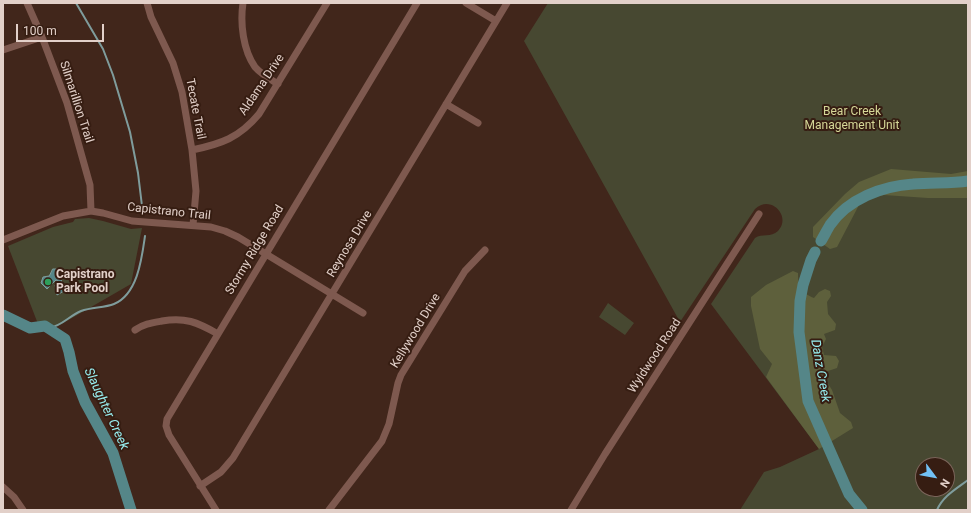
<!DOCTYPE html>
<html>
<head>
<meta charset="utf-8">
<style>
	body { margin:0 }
	#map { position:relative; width:971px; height:513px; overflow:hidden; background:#41261b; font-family:Roboto,sans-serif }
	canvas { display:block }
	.frame { position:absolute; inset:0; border:4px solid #e2d0c9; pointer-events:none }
	.north { position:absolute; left:915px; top:457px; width:40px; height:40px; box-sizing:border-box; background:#361d12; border:1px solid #7b655b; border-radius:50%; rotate:122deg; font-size:11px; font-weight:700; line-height:16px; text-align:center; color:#e2d0c9 }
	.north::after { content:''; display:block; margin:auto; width:14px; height:18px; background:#72c1f5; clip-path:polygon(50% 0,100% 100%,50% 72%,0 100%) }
	.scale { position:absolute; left:16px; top:24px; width:88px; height:18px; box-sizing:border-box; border:2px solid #e2d0c9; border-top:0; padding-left:5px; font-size:12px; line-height:14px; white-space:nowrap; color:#e2d0c9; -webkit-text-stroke:3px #361d12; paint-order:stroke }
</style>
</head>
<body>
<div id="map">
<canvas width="971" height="513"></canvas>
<div class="frame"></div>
<div class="north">N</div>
<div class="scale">100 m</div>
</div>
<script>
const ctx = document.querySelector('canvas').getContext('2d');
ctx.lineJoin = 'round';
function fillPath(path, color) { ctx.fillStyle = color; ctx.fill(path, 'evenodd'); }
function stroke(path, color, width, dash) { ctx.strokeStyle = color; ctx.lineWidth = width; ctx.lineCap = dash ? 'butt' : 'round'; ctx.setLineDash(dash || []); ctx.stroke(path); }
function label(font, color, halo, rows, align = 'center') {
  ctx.font = font + ' Roboto,sans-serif'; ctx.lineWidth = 4; ctx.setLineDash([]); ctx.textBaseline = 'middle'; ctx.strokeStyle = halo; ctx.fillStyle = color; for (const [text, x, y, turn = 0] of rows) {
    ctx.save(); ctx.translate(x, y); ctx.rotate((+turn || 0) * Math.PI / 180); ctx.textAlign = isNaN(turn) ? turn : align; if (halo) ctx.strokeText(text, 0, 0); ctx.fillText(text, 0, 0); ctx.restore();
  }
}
const green = new Path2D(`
	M548,3H968V510H740L764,472L780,467L819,449L711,304L755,238C762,233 771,238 778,231C792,217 771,194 755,209L680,322L524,41ZM923,465H947V489H923Z
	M89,218L103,221L131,229L142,228L131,284L53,329L38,324L8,246L53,227L73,222L75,219Z
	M608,303L634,323L625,335L599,317Z`);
const forest = new Path2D(`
	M891,169L951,174L968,171V198H928L884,195L871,197L859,205L837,247L830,249L813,237V227L845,194L859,182Z
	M793,271L798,273C798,287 800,292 814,298L819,292L825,289L830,291L831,296L827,302L828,314L836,324L835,330L824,334L826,339L822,347L824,355L836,356L839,361L837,368L825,372V379L832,390L840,413L851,422L853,428L819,449L766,377L772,364L760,349L751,306V297L766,285Z`);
const water = new Path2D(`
	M53,269H58L64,275C60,281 61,284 64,291L57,295L55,285L58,283V281L56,280L47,289L41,283L43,277L49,276Z`);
const stream = new Path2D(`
	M76,3L103,49L113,75L130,132L138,173L142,206
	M49,328C62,326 69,316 81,311C92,307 104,308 114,304C138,294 142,257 145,236
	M937,510C943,496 956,489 968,480`);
const river = new Path2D(`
	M821,241C824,236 827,230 830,225C848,199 882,186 913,184C931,182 950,184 968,181
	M815,252L811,260L803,285L800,301L799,332L808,401L849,494L862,510
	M3,315L30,328L45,326L65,339L69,352L73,371L85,402L113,453L131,510`);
const street = new Path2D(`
	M27,3L42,37L67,103L90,185L91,211
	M147,3L151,17L173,63L182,92L192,150L196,191L193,225
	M243,3C240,23 243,50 255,67C261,74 270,79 278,84
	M466,3L496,21
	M3,50L42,37
	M446,104L478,123
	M192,150C221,144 239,138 259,114L327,3
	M3,240L63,216L91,211L103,213L132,221L211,227L225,231L238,237L363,313
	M135,330C144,324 151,323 162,321C185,317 197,322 218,334
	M200,486L221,472L233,458L507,3
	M3,487L14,497L23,510
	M216,510L169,435L166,426L167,419L417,3
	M329,510L382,441L389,424L398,383L401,375L465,271L485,250
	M571,510L605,454L759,214`);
const markers = [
	[48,282,4,"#2e9e5b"]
];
const streetNames = [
	["Aldama Drive",262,85,-56],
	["Silmarillion Trail",76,102,72],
	["Tecate Trail",195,109,79],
	["Capistrano Trail",169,212,6],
	["Reynosa Drive",350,244,-59],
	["Stormy Ridge Road",255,250,-59],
	["Kellywood Drive",416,331,-59],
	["Wyldwood Road",655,356,-57]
];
const parkNames = [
	["Bear Creek",852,112],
	["Management Unit",852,126]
];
const poiNames = [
	["Capistrano",56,275],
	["Park Pool",56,289]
];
const waterNames = [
	["Danz Creek",820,371,80],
	["Slaughter Creek",106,409,65]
];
fillPath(green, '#474831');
fillPath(forest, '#5e603c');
fillPath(water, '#558688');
stroke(water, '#7f9c9c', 1);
stroke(stream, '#7f9c9c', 2);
stroke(river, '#558688', 11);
stroke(street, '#7e594f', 7);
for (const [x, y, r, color] of markers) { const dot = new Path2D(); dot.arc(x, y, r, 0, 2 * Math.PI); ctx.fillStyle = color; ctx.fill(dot); stroke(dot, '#361d12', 1.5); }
label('12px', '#e2d0c9', '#361d12', streetNames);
label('12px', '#d6d898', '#361d12', parkNames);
label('bold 12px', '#e2d0c9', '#361d12', poiNames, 'left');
label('italic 13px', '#97eef0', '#361d12', waterNames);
</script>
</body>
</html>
